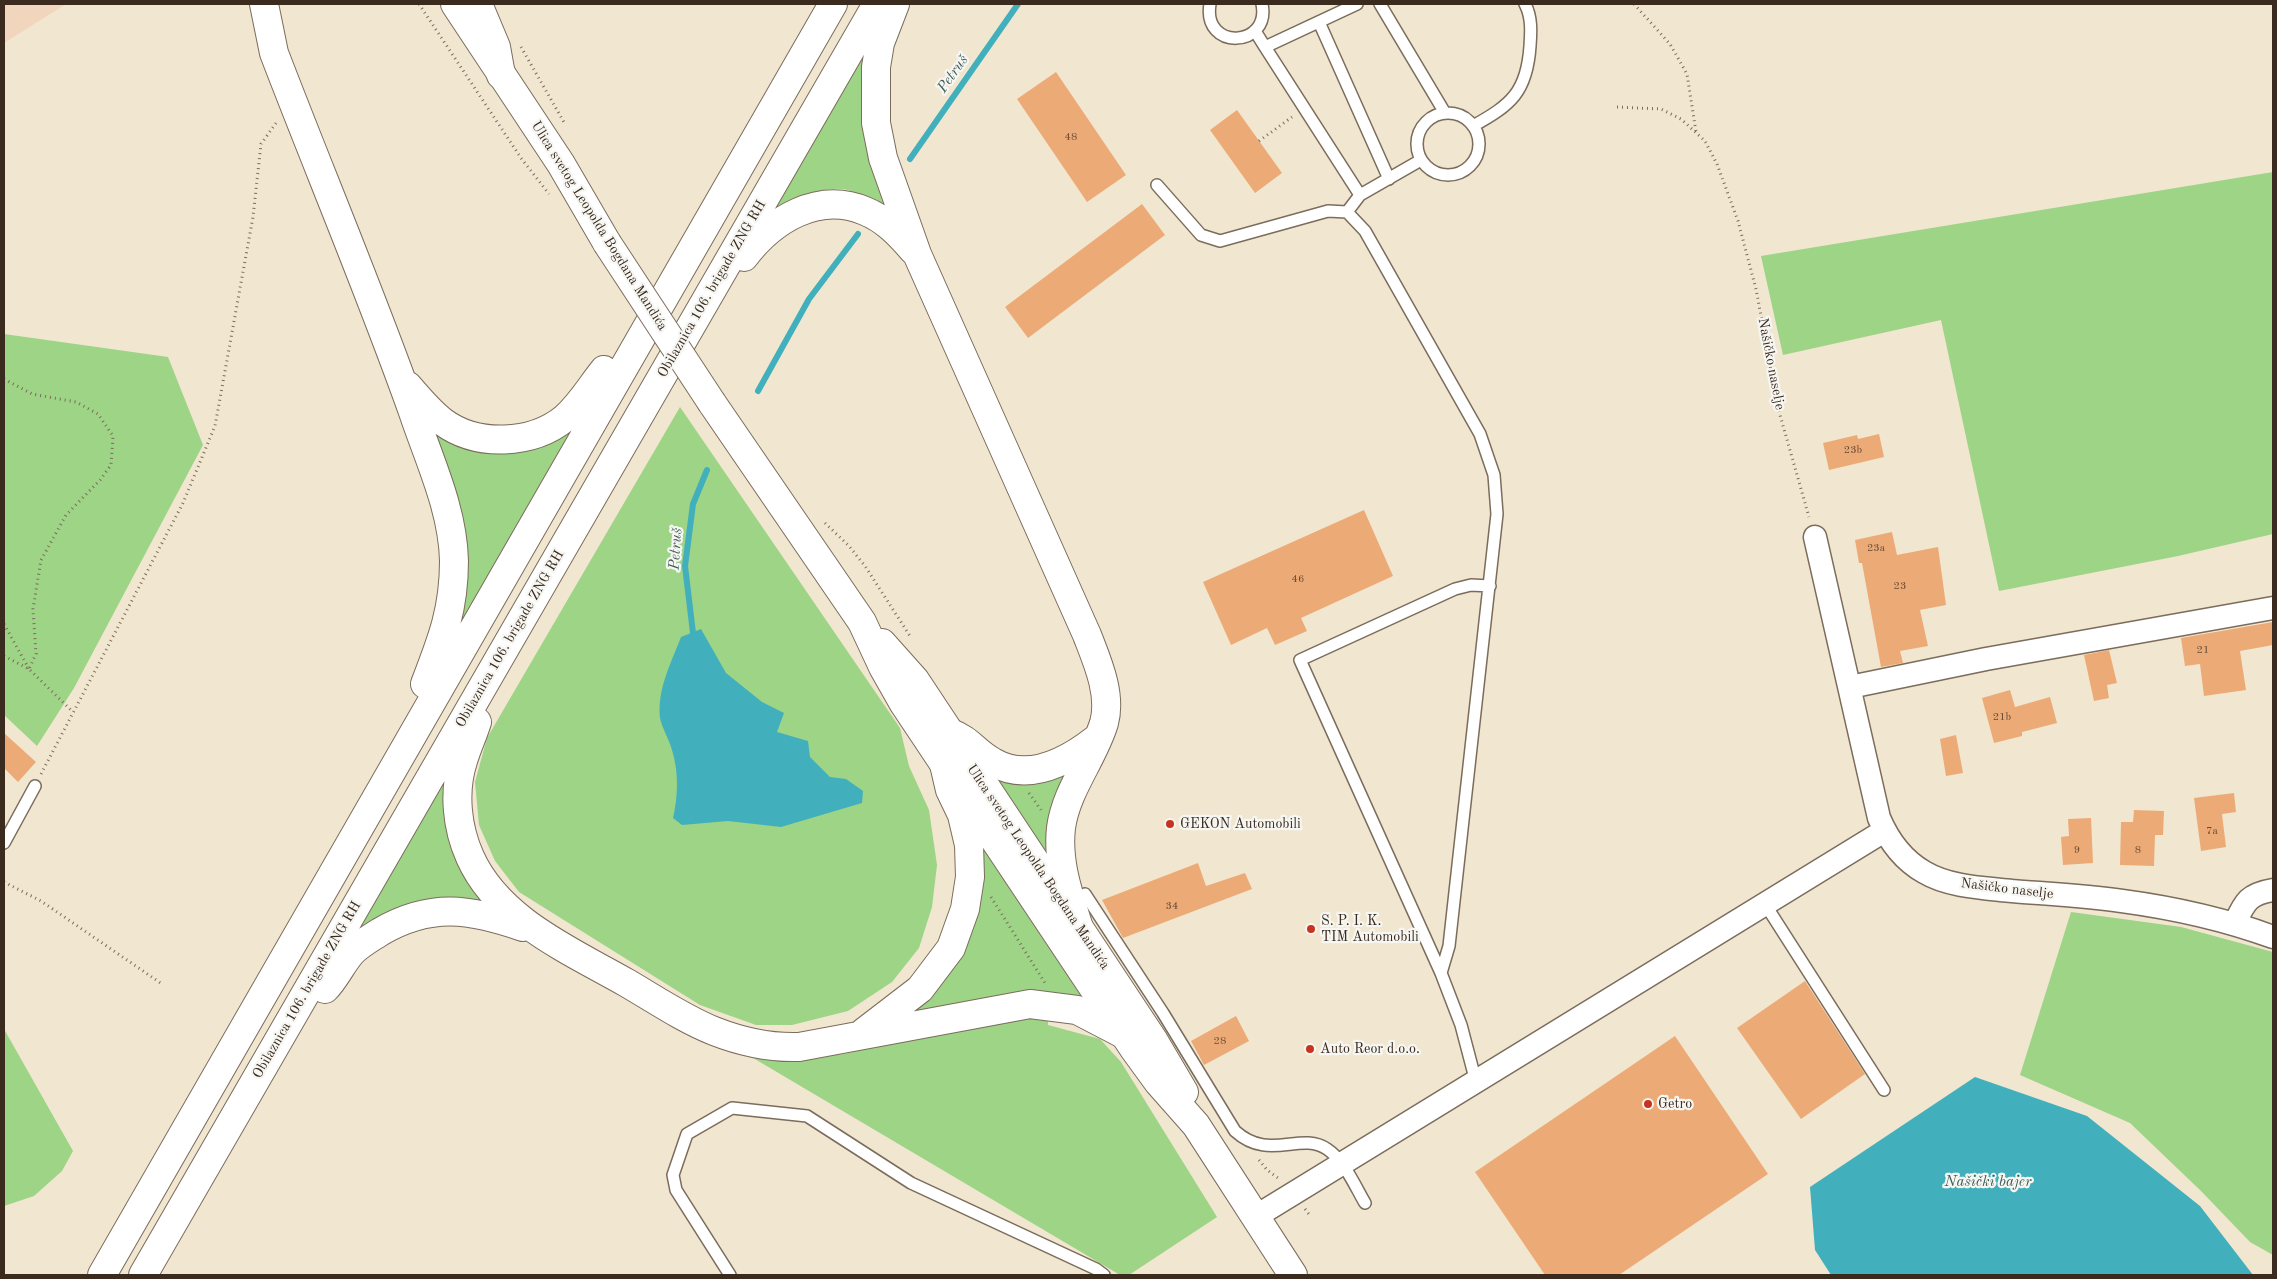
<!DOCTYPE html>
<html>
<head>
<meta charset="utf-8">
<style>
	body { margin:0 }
	#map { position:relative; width:2277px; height:1279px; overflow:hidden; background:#f1e6d0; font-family:"Old Standard TT",serif }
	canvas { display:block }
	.frame { position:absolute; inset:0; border:5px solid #3b2a1e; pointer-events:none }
</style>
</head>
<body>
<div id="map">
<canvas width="2277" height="1279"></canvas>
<div class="frame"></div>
</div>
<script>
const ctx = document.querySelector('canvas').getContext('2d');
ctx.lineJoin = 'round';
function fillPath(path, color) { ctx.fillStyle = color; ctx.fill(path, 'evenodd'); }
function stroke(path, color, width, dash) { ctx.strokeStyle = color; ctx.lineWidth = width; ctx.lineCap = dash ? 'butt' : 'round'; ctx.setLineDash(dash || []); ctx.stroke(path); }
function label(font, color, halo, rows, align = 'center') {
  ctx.font = font + ' "Old Standard TT",serif'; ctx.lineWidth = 4.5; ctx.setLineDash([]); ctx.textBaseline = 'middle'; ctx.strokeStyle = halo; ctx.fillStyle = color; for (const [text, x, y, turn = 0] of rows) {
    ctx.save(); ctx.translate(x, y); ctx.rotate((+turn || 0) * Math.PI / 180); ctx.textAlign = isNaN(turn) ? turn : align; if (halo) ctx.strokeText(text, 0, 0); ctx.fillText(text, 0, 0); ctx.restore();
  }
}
const built = new Path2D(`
	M4,4H66L4,43Z`);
const green = new Path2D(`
	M870,32L886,208C875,203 863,195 851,191C828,183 792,199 773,211Z
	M2273,172V534L2178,556L1999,591L1941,320L1783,355L1761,256Z
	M4,334L168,357L203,445L74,688L37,746L4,715Z
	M680,407L900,728L909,766L929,810L937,865L932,907L919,948L892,982L848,1011L792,1025H756L700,1005L519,892L495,861L479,825L475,782L487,738Z
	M581,421L460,632L428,422L464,444Z
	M450,765L489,897L484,905L355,934Z
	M1069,767L1052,873L993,776Z
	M980,832L1095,1002L904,1014L932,993Z
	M2071,912L2181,927L2273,952V1255L2250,1242L2201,1191L2130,1123L2020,1075Z
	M1048,1017V1025L1100,1039L1121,1062L1217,1217L1129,1275H1120L743,1052L792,1060L844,1054L910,1038L1000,1020Z
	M4,1029L73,1151L62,1171L34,1196L4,1206Z`);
const water = new Path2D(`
	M701,629L726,673L762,702L784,713L777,732L808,741L810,757L830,777L846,779L863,791L862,803L781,827L728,821L682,825L673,818C678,797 679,772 672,750C669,739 662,728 660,718C657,689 671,663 681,637Z
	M1975,1077L2087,1116L2200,1206L2253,1275H1831L1815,1250L1810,1187Z`);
const stream = new Path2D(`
	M910,159L1018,4
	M758,391L809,299L858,234
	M693,633L685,566L693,504L707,470`);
const building = new Path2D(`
	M1056,72L1126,175L1087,202L1017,99Z
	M1237,110L1282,173L1255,193L1210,130Z
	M1142,204L1165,235L1028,338L1005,307Z
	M1879,434L1884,457L1829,470L1823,443L1857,435L1858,439Z
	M1364,510L1393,576L1301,618L1307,631L1275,645L1267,628L1231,645L1203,582Z
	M1892,532L1897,555L1938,547L1946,605L1920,610L1928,646L1900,651L1903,663L1881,667L1862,563H1859L1855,540Z
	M2273,622V645L2240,651L2246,690L2204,696L2200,664L2185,666L2181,638Z
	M2109,650L2117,683L2107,685L2109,698L2094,701L2084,655Z
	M2010,690L2015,707L2050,697L2057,723L2022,732V736L1994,743L1982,698Z
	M4,733L36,762L18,782L4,768Z
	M1956,735L1963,773L1946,776L1940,739Z
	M2234,793L2236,812L2222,814L2226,847L2201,851L2194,798Z
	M2134,810L2164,811L2163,835H2155L2154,866L2120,865L2121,822H2133Z
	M2091,818L2093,863L2063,865L2061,837L2069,836L2068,819Z
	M1198,863L1206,886L1245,873L1252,889L1123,938L1102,900Z
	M1805,981L1865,1074L1801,1119L1737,1028Z
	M1236,1016L1249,1041L1204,1065L1191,1041Z
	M1675,1036L1768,1174L1619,1275H1545L1475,1172Z`);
const path = new Path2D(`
	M419,4L521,158L549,194
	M1634,4L1670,44L1687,74L1696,132
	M521,47L565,124
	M1617,107L1661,109L1681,119L1705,141L1717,164L1738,221L1756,289L1778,408L1809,517
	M1259,141L1292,117
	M4,379L32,394L76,402L98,414L113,436L111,465L100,480L66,515L41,560L33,609L36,654L29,669
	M825,523L849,546L865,566L910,636
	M4,624L29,669
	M4,656L29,669L73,712
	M41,774L183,503L215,426L253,217L261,144L276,123
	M1029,793L1041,810
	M4,882L41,901L162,984
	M991,897L1045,983
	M1259,1160L1267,1170L1278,1178
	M1305,1209L1311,1217`);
const lane = new Path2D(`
	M1210,4C1202,51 1271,48 1262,4
	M1380,4L1445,113
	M1319,22L1389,179
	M1255,31L1265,47L1357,4
	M1265,47L1360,195
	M1417 144a31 31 0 1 1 62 0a31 31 0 1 1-62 0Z
	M1473,126C1511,105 1527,92 1530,46C1531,32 1532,17 1525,4
	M1157,185L1201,235L1220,241L1328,211L1347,212L1365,231L1480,434L1494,475L1497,514L1449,946L1441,973
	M1347,212L1360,195L1421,160
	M4,843L35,786
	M1085,894L1163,1013L1235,1131C1269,1162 1300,1131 1327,1149C1344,1160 1355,1186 1365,1203
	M1765,904L1884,1090
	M1476,1082L1461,1025L1441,973L1300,660L1455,589L1471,585L1490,586
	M730,1275L676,1190L673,1175L687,1134L732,1108L807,1116L911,1183L1096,1269L1104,1275`);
const street = new Path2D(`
	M1815,537L1879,818C1888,839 1903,860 1924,872C1949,887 1984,888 2012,891C2049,894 2086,896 2122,901C2174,908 2224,919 2273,937
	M1850,687L1986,659L2273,608
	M2235,923C2245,901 2249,894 2273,890
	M1255,1217L1884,831`);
const secondary = new Path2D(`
	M455,4L561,164L607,243
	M712,403L862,622L883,667L904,704L1134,1049L1158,1082L1196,1125L1293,1275
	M882,643L915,680L1154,1041L1184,1092`);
const highway = new Path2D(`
	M264,4L274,53C320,173 370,291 413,412C429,460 453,509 454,561C454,610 442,640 425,684
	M478,4L496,47L501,75
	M895,4L880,43L876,67V123L883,158L917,254L1087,635C1097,661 1112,694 1104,723C1093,759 1066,790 1061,828C1057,863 1069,895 1079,928
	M744,257C772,220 818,191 865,211C885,219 899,234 913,250
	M408,386C419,399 430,412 443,422C477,447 532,445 565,418C581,404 591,386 604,370
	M477,722C473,735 467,747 463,761C453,792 457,828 470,857C498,920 571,951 627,983C656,1000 684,1019 714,1031C742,1042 770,1048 799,1047L1030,1004L1077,1010L1125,1035
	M948,732C971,740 974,752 993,762C1029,783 1068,761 1096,739
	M325,989C336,978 342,963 352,952C360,944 371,938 380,932C431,902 471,909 523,927
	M864,1032L920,989L951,948L965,909L970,877L969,845L962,815L950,790L943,760
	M102,1275L833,4
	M143,1275L877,4`);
const secondaryBridge = new Path2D(`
	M607,243L712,403`);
const markers = [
	[1170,824,5,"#c8321e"],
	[1311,929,5,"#c8321e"],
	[1310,1049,5,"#c8321e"],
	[1648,1104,5,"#c8321e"]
];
const numberNames = [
	["48",1071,137],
	["23b",1853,450],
	["23a",1876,548],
	["46",1298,579],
	["23",1900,586],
	["21",2203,650],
	["21b",2002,717],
	["7a",2212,831],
	["9",2077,850],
	["8",2138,850],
	["34",1172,906],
	["28",1220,1041]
];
const streetNames = [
	["Ulica svetog Leopolda Bogdana Mandića",599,226,58],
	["Obilaznica 106. brigade ZNG RH",712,289,-60],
	["Našičko naselje",1771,364,79],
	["Obilaznica 106. brigade ZNG RH",510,639,-60],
	["Ulica svetog Leopolda Bogdana Mandića",1038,867,56],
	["Našičko naselje",2007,889,7],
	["Obilaznica 106. brigade ZNG RH",307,990,-60]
];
const poiNames = [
	["GEKON Automobili",1180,824],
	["S. P. I. K.",1321,921],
	["TIM Automobili",1321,937],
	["Auto Reor d.o.o.",1320,1049],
	["Getro",1658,1104]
];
const waterNames = [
	["Petruš",953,74,-55],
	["Petruš",676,549,-86],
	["Našički bajer",1988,1182]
];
fillPath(built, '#f1d5bd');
fillPath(green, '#9dd486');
fillPath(water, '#41b0bc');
stroke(stream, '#41b0bc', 6);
fillPath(building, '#ecab76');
stroke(lane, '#7b6c5c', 14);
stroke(street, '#7b6c5c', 25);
stroke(secondary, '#7b6c5c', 30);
stroke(highway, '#7b6c5c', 30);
stroke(path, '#7b6c5c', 3, [1, 4]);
stroke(lane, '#fff', 11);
stroke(street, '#fff', 22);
stroke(secondary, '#fff', 28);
stroke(highway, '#fff', 28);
stroke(secondaryBridge, '#7b6c5c', 30, []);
stroke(secondaryBridge, '#fff', 28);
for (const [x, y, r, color] of markers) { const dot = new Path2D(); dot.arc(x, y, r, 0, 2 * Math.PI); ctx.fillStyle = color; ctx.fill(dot); stroke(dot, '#f6f6f2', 2); }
label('11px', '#674a34', null, numberNames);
label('14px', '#3b2a1e', '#f6f6f2', streetNames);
label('14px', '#3b2a1e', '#f6f6f2', poiNames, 'left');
label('italic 15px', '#3d5955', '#f6f6f2', waterNames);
</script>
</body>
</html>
